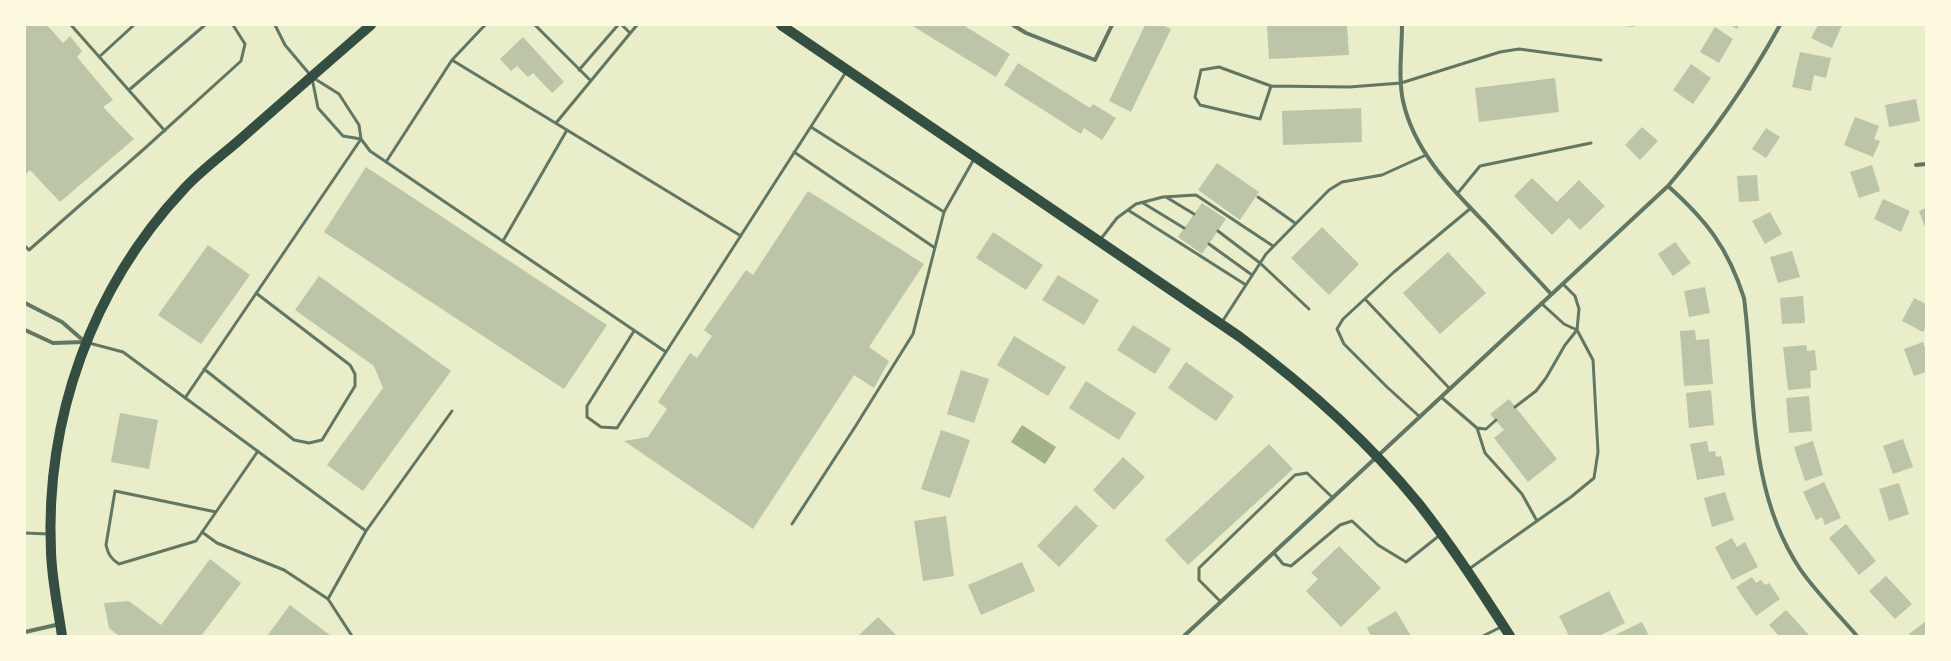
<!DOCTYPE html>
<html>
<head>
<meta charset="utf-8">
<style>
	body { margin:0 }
	#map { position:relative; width:1951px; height:661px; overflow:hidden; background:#e9edc9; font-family:"Varela Round",sans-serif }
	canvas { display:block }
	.frame { position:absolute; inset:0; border:26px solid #fefae0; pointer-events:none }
</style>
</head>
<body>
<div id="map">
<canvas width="1951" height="661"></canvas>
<div class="frame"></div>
</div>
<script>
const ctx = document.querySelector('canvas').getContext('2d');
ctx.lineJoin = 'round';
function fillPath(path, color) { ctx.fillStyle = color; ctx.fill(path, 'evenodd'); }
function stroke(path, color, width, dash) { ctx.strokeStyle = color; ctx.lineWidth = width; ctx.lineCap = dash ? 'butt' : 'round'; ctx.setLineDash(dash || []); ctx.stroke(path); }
const water = new Path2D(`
	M1022,425L1056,447L1045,464L1011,442Z`);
const building = new Path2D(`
	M25,25H47L63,43L70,36L82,51L77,57L113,100L103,107L134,139L60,202L30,170L25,175Z
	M911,25H963L1010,54L996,77Z
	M1145,25H1162L1171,29L1131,112L1109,101Z
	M1267,25H1347L1349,55L1269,59Z
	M1623,25H1634V27L1623,26Z
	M1730,25H1739L1737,29Z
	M1818,25H1842L1832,48L1811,38Z
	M1715,27L1733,39L1719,63L1700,52Z
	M523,37L564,82L552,93L533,73L528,77L517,66L511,71L500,59Z
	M1800,52L1831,58L1826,78L1814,75L1811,91L1792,87Z
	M1018,63L1090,108L1093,104L1116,118L1102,140L1084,128L1081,134L1004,85Z
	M1691,64L1711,78L1693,104L1673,90Z
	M1555,78L1559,112L1479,122L1475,88Z
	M1916,99L1920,121L1889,127L1885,105Z
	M1361,108L1362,142L1283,145L1282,111Z
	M1855,117L1879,126L1874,139L1880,141L1873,157L1844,145Z
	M1642,127L1658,141L1640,160L1625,145Z
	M1766,128L1780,137L1766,158L1752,149Z
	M1217,163L1259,192L1240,220L1198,190Z
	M1872,165L1880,191L1859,198L1850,172Z
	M366,167L607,325L564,389L324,232Z
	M1757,175L1759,201L1739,202L1737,176Z
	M1532,178L1557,202L1579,180L1605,206L1580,230L1569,218L1552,235L1514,196Z
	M808,191L924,264L869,347L889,361L874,388L854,375L753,529L624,441L648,437L667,409L658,402L690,353L697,358L712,336L704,330L746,270L753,275Z
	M1883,199L1910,211L1901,232L1874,219Z
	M1202,203L1226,219L1202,254L1178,237Z
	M1926,208V230L1919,211Z
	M1770,212L1782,234L1765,244L1752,221Z
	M1322,227L1359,264L1329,295L1291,258Z
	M993,232L1043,265L1026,290L976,258Z
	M1675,242L1691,263L1673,276L1658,254Z
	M208,245L250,275L201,344L158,315Z
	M1792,251L1800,277L1778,283L1770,257Z
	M1448,252L1486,293L1440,334L1403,293Z
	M1058,275L1099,300L1084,325L1042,300Z
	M319,276L451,371L363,491L327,465L383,388L374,366L295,310Z
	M1705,287L1710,313L1689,317L1684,291Z
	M1803,296L1805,323L1782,324L1780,298Z
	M1914,298L1926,304V327L1923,332L1902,321Z
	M1133,325L1171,349L1155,374L1117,350Z
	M1695,330L1696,340L1709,339L1713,384L1684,386L1680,331Z
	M1014,336L1066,367L1048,396L997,365Z
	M1923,342L1926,351V372L1914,376L1904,349Z
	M1806,345L1807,351L1815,350L1817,370L1810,371L1811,388L1788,390L1783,347Z
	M1186,362L1234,396L1216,421L1168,388Z
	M961,370L989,379L974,423L947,414Z
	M1086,381L1136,413L1119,440L1069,408Z
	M1711,390L1714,425L1689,428L1686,393Z
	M1809,396L1812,431L1789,433L1786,398Z
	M1509,399L1557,459L1528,482L1494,438L1504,430L1490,414Z
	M120,413L158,420L149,469L111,462Z
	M941,430L970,440L950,498L921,489Z
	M1903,439L1913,467L1893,474L1883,446Z
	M1707,441L1709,452L1715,451L1716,457L1721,456L1725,475L1697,480L1690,444Z
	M1813,441L1823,475L1805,481L1794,447Z
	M1269,444L1293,469L1188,565L1165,540Z
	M1123,457L1145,477L1114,510L1093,490Z
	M1824,482L1841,518L1825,525L1822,517L1816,520L1803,492Z
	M1899,483L1909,514L1889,521L1879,489Z
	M1725,492L1734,520L1712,527L1704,498Z
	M1076,505L1098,526L1059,567L1037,546Z
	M946,516L954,576L923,581L914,521Z
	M1846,524L1876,561L1859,575L1829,538Z
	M1732,538L1737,547L1745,542L1758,567L1732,580L1715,547Z
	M1339,546L1381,588L1341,627L1306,591L1318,579L1311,573Z
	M210,559L241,583L201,636H119L109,628L104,603L129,601L161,625Z
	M1022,562L1035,591L981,615L968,585Z
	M1886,576L1912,604L1895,619L1869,591Z
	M1752,577L1756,583L1761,580L1765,585L1769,583L1780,599L1756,616L1736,587Z
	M1609,591L1625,623L1599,636H1569L1559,616Z
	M290,605L331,636H267Z
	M1786,610L1809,635L1807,636H1779L1769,625Z
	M1396,611L1411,636H1371L1367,628Z
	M878,617L897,636H858Z
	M1926,621V636H1910L1909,634Z
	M1642,622L1649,636H1613Z`);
const service = new Path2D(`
	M71,25L165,131
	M275,25L285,45L312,77L339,94L359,125L361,139L370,151L666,352L846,72
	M535,25L591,81
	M622,25L630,33
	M99,57L134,25
	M452,60L741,236
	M579,70L618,25
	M312,78L318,108L343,136L361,139
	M1271,86L1260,119L1200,105L1195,97L1201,70L1219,67L1271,86L1349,87L1401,83L1500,52L1519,49L1601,60
	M129,90L205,25
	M556,123L637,25
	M811,127L944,212
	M794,152L935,248
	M386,162L452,60L485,25
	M1457,194L1480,166L1591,143
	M1166,197L1194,214
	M1258,197L1295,223
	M1143,203L1184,228
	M1128,210L1246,285
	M1218,231L1260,263L1309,309
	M1100,240L1117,218L1136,204L1163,197L1196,195L1273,246
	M503,241L567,130
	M1209,244L1252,275
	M25,246L29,250L144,149L241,61L245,44L233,25
	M1365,299L1450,389
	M1222,322L1266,254L1329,190L1342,182L1382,175L1426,155
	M634,331L587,406V417L601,427L617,428L666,352
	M89,343L123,352L366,531L452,411
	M204,369L294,440L309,443L322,440L355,386V374L350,365L256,293
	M1441,397L1477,428L1485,453L1522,494L1537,521
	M185,398L361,139
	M1515,407L1536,391L1546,378L1565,345L1577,330L1579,309L1575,296L1563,284
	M1420,417L1387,387L1344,344L1337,329L1343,319L1394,272L1471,208
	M1477,428L1486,429L1496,420
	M216,512L115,491L106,545C108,554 111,559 119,564L196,541L258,451
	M792,524L855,427L913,334L944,212L974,159
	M202,532L217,543L284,570L328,599L366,531
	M25,533L49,534
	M1274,553L1283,564L1291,566L1340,525L1352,521L1378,545L1406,562L1440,535
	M1469,569L1571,497L1594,478L1598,452L1593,360L1577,330L1564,324L1541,303
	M328,599L352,636
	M1221,602L1199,580V568L1295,475L1307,473L1333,498
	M1483,636L1501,627`);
const minor = new Path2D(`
	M1013,25L1026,33L1095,60L1112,25
	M1402,25C1402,49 1398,77 1403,101C1414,151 1450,187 1485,223C1507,247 1529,270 1551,294
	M1916,165L1926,164
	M1668,186C1707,221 1728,248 1744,298C1756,390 1746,488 1800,569C1815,591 1839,615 1857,636
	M25,303L62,322L85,342
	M25,330L53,343L84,342
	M25,632L60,624
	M1184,636L1668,186C1711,136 1748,83 1780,25`);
const primary = new Path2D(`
	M781,25L1240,337C1306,386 1367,440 1419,504C1452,546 1481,591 1510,636
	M62,636C58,608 52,581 51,552C45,419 92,287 183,190C201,170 224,154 244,136C286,99 328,62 371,25`);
fillPath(water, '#a3b18a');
fillPath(building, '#bcc5a7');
stroke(service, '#617663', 3);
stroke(minor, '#617663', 4);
stroke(primary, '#344e41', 10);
</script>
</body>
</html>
